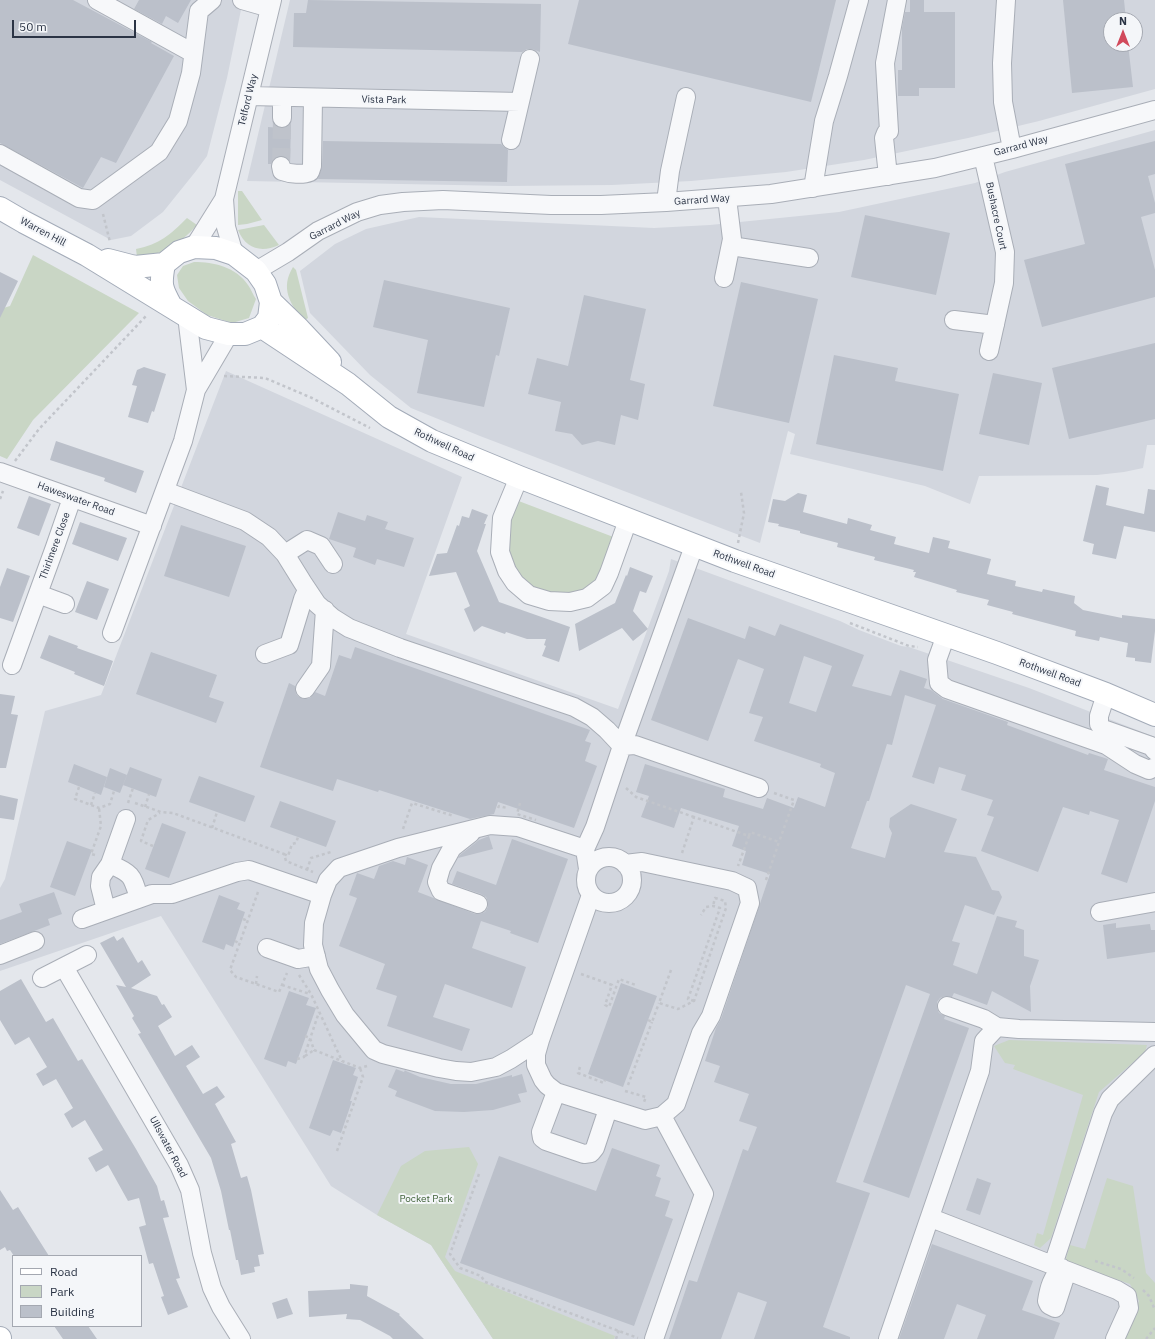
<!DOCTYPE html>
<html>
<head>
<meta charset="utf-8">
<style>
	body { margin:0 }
	#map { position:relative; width:1155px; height:1339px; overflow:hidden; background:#e4e7ec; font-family:"IBM Plex Sans",sans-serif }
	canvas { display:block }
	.legend { position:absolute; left:12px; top:1255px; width:130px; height:72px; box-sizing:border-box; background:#f4f6f9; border:1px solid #a4a8b1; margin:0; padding:5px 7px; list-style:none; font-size:12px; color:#2b3445 }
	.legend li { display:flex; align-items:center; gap:8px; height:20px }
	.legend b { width:20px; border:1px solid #a4a8b1 }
	.north { position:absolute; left:1103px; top:12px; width:40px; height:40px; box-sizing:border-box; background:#f4f6f9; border:1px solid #a4a8b1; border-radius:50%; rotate:0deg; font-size:11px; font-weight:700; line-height:16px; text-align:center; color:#2b3445 }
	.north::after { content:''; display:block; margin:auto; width:14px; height:18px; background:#d1495b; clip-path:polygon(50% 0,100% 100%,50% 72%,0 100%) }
	.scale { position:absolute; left:12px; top:20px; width:124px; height:18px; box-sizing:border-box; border:2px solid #2b3445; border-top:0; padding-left:5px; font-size:12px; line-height:14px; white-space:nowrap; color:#2b3445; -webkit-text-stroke:3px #f4f6f9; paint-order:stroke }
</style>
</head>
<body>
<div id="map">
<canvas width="1155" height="1339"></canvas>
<ul class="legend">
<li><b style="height:5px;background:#fff"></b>Road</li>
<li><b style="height:11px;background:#c9d6c5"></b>Park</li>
<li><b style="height:11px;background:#bbc0ca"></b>Building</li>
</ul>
<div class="north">N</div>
<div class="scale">50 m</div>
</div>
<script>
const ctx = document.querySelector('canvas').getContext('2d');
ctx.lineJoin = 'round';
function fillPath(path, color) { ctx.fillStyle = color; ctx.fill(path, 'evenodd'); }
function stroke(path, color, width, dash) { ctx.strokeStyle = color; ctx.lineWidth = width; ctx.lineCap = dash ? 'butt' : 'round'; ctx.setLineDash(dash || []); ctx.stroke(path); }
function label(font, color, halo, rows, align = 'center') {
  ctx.font = font + ' "IBM Plex Sans",sans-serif'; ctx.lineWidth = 4; ctx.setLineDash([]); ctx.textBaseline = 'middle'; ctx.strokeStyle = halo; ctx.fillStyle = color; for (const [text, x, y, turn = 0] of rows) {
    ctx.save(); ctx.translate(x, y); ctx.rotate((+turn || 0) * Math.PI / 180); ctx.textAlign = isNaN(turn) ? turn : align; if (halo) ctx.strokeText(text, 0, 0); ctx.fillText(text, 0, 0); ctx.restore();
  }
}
const built = new Path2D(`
	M0,0H243L227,78L207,156L196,171L163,212L131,236L111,240L0,180Z
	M290,0H1155V89L1039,121L968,138L864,160L786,172L691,181L612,185L507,186L247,181ZM1111,20H1135V44H1111Z
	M1155,130V445H1147L1143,468L1124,472L1097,475L979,476L970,504L925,486L790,454L795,434L788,431L760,543L480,436L411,408L370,375L310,313L300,271L335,244L366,229L419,217L654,228L710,225L839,212L975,183L1005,172Z
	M226,371L462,477L406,634L618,709L669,571L671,559L840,621L859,630L901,646L909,647L1029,688L1155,737V1339H493L431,1245L377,1215L331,1186L161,916L0,971V888L5,879L45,711L101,695Z`);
const green = new Path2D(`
	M238,191H242L262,220L247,224L238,225Z
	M187,218L197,225C181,243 162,256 137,257L136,249C160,244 170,235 187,218Z
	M264,225L279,245C261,253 246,249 238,230Z
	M33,255L139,313L33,420L7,459L0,456V309L10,306Z
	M194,262C214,262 236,267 248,285C251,289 253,295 256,299L249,318L232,323L207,315L188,301L179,288L177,275L183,266Z
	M293,267L296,270L308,318L304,321C290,304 280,288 293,267Z
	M516,500L616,538L607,568L594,584L577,594L545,595L516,577L504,543Z
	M1009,1040L1147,1045L1145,1052L1099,1092L1051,1238L1040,1248L1034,1245L1037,1233L1043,1235L1083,1095L1013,1069L1015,1065L1005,1063L994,1046Z
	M469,1147L478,1164L445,1257L455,1271L615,1336L614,1339H493L431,1245L377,1215L401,1166L425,1151Z
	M1107,1178L1133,1186L1146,1273L1155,1283V1339H1122L1139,1301L1130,1284L1065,1262L1070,1245L1085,1249Z`);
const building = new Path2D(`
	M0,0H73L152,42L151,43L174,56L116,163L101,157L83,188L0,143Z
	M139,0H191L178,23L166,16L162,24L134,9Z
	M308,0L541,4L540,52L532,49H527L522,52L293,47L294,13H306Z
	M579,0H836L811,102L568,44Z
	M910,0H924V12H955V88H919V96H898V70H902V28L905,12H910Z
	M1063,0H1124L1126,20H1111V44H1128L1133,87L1072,93Z
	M291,124L290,162L285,156H279L274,158L271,164H268V127L282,128L287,127Z
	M323,141L501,144L504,147L508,150L507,182L318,179L322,166Z
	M1155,141V174L1148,176L1155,203V213L1141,217L1155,270V297L1042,327L1024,260L1085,244L1065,164Z
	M865,215L950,233L936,295L851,277Z
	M0,272L18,281L0,318Z
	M384,280L510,308L499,356L496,355L484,407L417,393L428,340L373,327Z
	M741,282L818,299L789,423L713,406Z
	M584,295L646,309L630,380L645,384L638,420L621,415L615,445L598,441L582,445L572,434L555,431L561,402L528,394L537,358L568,366Z
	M1155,343V419L1069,439L1052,368Z
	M834,355L898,368L895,381L959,394L943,471L816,444Z
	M144,367L166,374L154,412L152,411L148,423L128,417L137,386L132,385L137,370Z
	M993,373L1042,383L1029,445L979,434Z
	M56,441L144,471L136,493L104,481L105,478L50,460Z
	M1096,485L1109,488L1106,505L1144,514L1148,489L1155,490V532L1124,526L1116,559L1092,554L1094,544L1083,541Z
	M798,493L807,495L803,512L847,524L848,518L872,525L870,530L896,537L894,544L929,553L933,537L950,541L948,548L991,559L987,574L1016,581L1015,586L1042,592L1043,589L1075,596L1074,603L1083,610L1122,618V615L1155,619V631L1151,663L1135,661V658L1126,657L1128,643L1100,637L1099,641L1075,636L1076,631L1012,614L1013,612L987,605L989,600L956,592L957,590L914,577L916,572H913L914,570L874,560L875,557L837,547L838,543L800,533V531L778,526L779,524L768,522L773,499L785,501Z
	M29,496L51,504L39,536L17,528Z
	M472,509L488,515L484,524H486L477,551L499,602L570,627L559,662L542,656L546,646L544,645L546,639H527L506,632L505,634L482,626L474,632L464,609L470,606L456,572L429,576L437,554L447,553L457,525L459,526L462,516L469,518Z
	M338,512L365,521L367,515L388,522L385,529L414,538L404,567L377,559L375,565L353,557L356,548L329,539Z
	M80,522L127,538L118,561L72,544Z
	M181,525L246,546L229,597L164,576Z
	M630,567L653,576L646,593L640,591L633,611L648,629L633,641L622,628L579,651L575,624L615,603L626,575L627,576Z
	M7,568L30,576L13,622L0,618V587Z
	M87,581L109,589L97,620L75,612Z
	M688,618L745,639L749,626L775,636L780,624L864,655L852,686L891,696L900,670L927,679L924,688L931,690L943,699L1008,722L1007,725L1088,755L1089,753L1108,759L1104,770L1155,787V801L1127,883L1101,874L1119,820L1090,811L1089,815L1063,807L1038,872L981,851L994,817L987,815L993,800L961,790L966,775L939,767L934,784L912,777L936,705L905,695L892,745L887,744L869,801H867L851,848L885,858L892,833L889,827L890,818L911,804L957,819L944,852L976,857L992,890L999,891L1002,897L994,915L965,905L952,941L960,943L953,965L977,974L997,916L1017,921L1015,927L1024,930V956L1039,960L1030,986L1031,1012L992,991L987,1005L954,993L952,997L945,996L940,998L937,1002V1008L939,1013L945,1016L944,1019L969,1028L909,1198L863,1182L930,994L906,985L836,1182L870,1193L823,1327L850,1337V1339H754L767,1302L738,1292L721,1339H669L689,1280L697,1282L743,1149L748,1151L757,1127L739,1121L749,1094L714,1082L720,1066L705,1061L716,1028L721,1019L770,874L742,865L746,851L732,846L739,826L681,808L674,828L641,817L649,796L636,792L645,764L725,789L723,797L763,809L767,798L794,808L798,797L825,807L835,773L820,767L821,764L754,741L763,717L749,713L764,669L738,659L708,741L651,720ZM804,656L832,666L816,712L789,703Z
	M49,635L78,646L77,648L113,661L104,686L74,674L75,672L40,658Z
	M355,647L590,730L585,741L591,743L585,761L597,766L574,828L498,802L494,814L470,819L379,790L378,792L337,779L333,791L260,767L289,683L295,686L296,694L299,697L304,699L310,698L315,692L325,696L339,655L351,659Z
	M151,652L217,675L209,697L224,702L216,723L136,694Z
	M0,694L15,696L11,714L18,715L6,768H0Z
	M74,764L107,777L101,795L68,782Z
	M130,767L162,779L156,797L123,785Z
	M110,768L127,775L120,793L104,787Z
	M199,776L255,796L245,822L189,802Z
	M0,795L18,799L14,820L0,818Z
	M280,801L336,821L326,847L270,827Z
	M162,823L186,832L169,878L145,869Z
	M489,836L493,849L458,858L460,855L479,840Z
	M512,839L568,859L538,943L510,933L511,931L481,921L472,948L526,967L512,1008L445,984L433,1017L470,1029L462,1051L387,1026L397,996L376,989L385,964L339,946L357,898L349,895L357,873L374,879L379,866L393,861L405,865L407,857L428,865L418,892L475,914H480L485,912L488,907V902L486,897L481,894L452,884L457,871L496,885Z
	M67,841L92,850L75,896L50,887Z
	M54,892L62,914L48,919L50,925L0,944V920L22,912L19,904Z
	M219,895L240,903L237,909L245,912L233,947L226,944L224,950L202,942Z
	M1116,923V928L1150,924L1151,930H1155V952L1107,959L1103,925Z
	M114,936L117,941L123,937L138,963L142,960L151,975L131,988L157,996L162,1005L164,1004L172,1017L158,1026L175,1056L192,1045L200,1057L186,1066L203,1094L217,1086L225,1097L215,1104L236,1142L231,1144L241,1178L247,1176L251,1190L264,1254L258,1255L260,1266L254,1267L255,1272L241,1275L238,1260H236L230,1230H229L221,1191L211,1158L138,1034L141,1033L132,1018L134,1016L116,985L126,987L100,943Z
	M21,979L46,1022L53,1018L78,1061L82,1059L136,1149L157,1186L161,1201L164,1200L169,1217L163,1218L180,1278L176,1279L188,1307L168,1315L161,1297L164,1296L153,1263L149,1264L139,1227L146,1225L139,1198L128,1201L108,1165L96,1172L88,1158L103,1150L85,1120L72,1128L64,1114L73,1108L56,1079L43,1086L36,1074L47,1067L29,1037L15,1045L0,1020V991Z
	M621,983L657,996L623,1087L588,1074Z
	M289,991L309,998L306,1005L316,1008L296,1064L288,1061L286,1067L264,1059Z
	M333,1060L356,1068L353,1075L358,1077L350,1101H352L341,1133L333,1130L330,1136L309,1128Z
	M396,1069L404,1072L405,1070L406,1071L420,1077L451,1084H476L512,1075V1077L522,1074L527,1092L518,1094L521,1102L493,1110L464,1112L435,1111L395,1096L397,1091L388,1087Z
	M612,1148L660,1165L656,1176L661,1178L655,1196L670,1201L665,1216L673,1219L634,1326L460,1263L499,1156L596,1191Z
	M977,1178L991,1183L980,1215L966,1210Z
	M0,1190L13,1210L18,1207L49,1256H14L10,1250L7,1251L5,1247L0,1250Z
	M932,1244L1033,1281L1022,1310L1060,1323L1054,1339H977L986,1315L957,1304L944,1339H899Z
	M350,1284L368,1286L367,1296L400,1314L399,1315L424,1339H393L390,1336L360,1320L346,1319L347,1314L309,1317L308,1291L350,1289Z
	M287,1298L293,1314L277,1319L272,1303Z
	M54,1326H88L97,1339H63Z`);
const minorTunnel = new Path2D(`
	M281,166L282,118`);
const path = new Path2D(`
	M103,214L110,242
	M224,376L265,378L312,398L370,428
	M15,461L39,429L147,315
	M0,499L3,491
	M738,543L744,513L741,492
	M850,623L909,646L918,647
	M79,787L75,799L99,808L110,804L114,791
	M626,788L636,797L694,817
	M774,793L794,800L779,842
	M128,803L133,788
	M135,803L161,812L173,813L284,854L286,861L313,872
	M91,805L95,793
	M145,807L149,794
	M498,808L499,806L507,808
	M212,828L217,812
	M403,829L412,803L454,816
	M749,836L750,832L779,842L766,880
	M153,846L141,841L148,820L160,813
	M682,853L694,817L749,836L738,866
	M284,854L288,856L292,844L296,843L298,837
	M95,855L91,854L101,826L99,808
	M307,870L311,858L331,852
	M258,892L230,970L236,977L279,992L287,973
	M243,919L248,921
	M235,941L240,944
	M671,970L659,1003L678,1009L694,1001L726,908L725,901L715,898L713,906
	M581,974L612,985L605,1005L609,1007L619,979L636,985
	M299,975L311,994L342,1061L360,1068L367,1066
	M256,984L257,976
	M282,985L310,994
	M694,1001L688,999L720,908L713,906L706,907L701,915
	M648,1020L652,1022L659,1003
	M305,1036L310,1038L314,1050L342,1061
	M305,1056L314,1050
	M297,1059L304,1057L319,1012
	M580,1067L578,1073L604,1083L605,1080
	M628,1085L652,1022
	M625,1091L646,1097L644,1102
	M337,1151L363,1077L360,1068
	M479,1174L450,1254L460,1268L481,1276L485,1282L638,1338
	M1095,1261L1121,1269L1134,1278
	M1143,1290L1149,1296L1155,1310
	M616,1339L619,1330
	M1146,1339L1155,1328`);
const minor = new Path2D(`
	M97,0L193,53
	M242,0L270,8
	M1006,0L1002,63L1003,102L1012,149
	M249,96L520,102
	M282,118V98
	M511,140L530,59
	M0,154L79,198L93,200L159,152L178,121L191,73L199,11L212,0
	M983,156L1005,252L1004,283L989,351
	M281,166L282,171C290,174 303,175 310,172L312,166L313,98
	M888,176L884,138L886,133L889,131L885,63L897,0
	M813,188L824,121L838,76L859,0
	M666,202L670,171L686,97
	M731,246L809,258
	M194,247L224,199
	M234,254L226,227L224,199L272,0
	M256,271L288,252L318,231L357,212L380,205L403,202L443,200L551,205H601L666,202L771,194L935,168L1012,149L1155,110
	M724,278L732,239L727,198
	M187,316L196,390
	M954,320L995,325
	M0,472L152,526
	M519,477L502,518L500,552L507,571L515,583L529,595L549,601L570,602L587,598L603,586L609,573L628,520
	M165,491L245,521L269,537L285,554L303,583L317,604L333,618L349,628L400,648L574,707L592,717L607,730L622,746
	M285,554L307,540L321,546L333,564
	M38,594L65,604
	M112,633L183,441L196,390L229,334
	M946,635L937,660L939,683L947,689L1106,745L1135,764L1149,770L1155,767
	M265,654L289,645L303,599L307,590
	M12,665L55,547L72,498
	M305,689L321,666L325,610
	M1106,694L1099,716V724L1103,729L1151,746L1155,751
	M622,746L635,745L759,788
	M471,833L452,848L441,868L437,882L441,891L478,904
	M586 880a23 23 0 1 1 46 0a23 23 0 1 1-46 0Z
	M110,864C133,874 132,876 139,898
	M588,869L585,849L595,827L622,746L694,546
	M591,895L540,1040L536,1054V1065L543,1080L547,1085L556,1092L645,1120L662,1116L676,1104L701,1033L711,1016L750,903L747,888L732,881L642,862L625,864
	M106,910L100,886L101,877L110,864L126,819
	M1100,912L1155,902
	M82,919L152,894H172L237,872L249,870L322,895
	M267,948L298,959L316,956
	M0,955L35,941
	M64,967L179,1165L190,1190L202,1253L212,1288L221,1307L241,1339
	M42,978L87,955
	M947,1006L984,1019L997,1027L1019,1029L1155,1032
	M540,1040L511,1059L496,1067L471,1072L456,1071L439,1068L383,1054L374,1050L345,1015L330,990L319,969L313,945L314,923L322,895L328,880L339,868L398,848L490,825L518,827L585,849
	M556,1092L541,1132L542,1138L546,1141L584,1154L591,1153L595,1148L608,1109
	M931,1218L1117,1290L1127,1296L1129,1308L1115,1339
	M1053,1265L1103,1113L1110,1099L1155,1055
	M1062,1268L1064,1280L1055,1308L1049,1305L1047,1301C1049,1288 1052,1277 1062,1268Z
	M654,1339L704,1194L662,1116
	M888,1339L980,1071L984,1041L997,1027`);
const major = new Path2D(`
	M0,208L24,222L87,255L206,328L229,334H245L262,327L269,318L271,302L265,284L256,271L234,254L216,248L194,247L179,252L164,264C160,285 161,288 171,306
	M108,260L135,267L164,264
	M271,302L299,329L330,362
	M262,327L348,384L389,417L432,441L519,477L735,561L997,653L1106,694L1155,715
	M0,1338V1339`);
const pathBridge = new Path2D(`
	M520,803L517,814L536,820`);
const streetNames = [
	["Telford Way",248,100,-76],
	["Vista Park",384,100,1],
	["Garrard Way",1021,146,-15],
	["Garrard Way",702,200,-4],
	["Bushacre Court",996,216,78],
	["Garrard Way",335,225,-27],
	["Warren Hill",43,232,28],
	["Rothwell Road",444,445,25],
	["Haweswater Road",76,499,20],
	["Thirlmere Close",55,546,-70],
	["Rothwell Road",744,564,20],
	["Rothwell Road",1050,673,20],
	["Ullswater Road",168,1147,62]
];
const parkNames = [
	["Pocket Park",426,1199]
];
fillPath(built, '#d2d6de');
fillPath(green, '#c9d6c5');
fillPath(building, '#bbc0ca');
stroke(minorTunnel, '#bfc3cb', 18, [18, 9]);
stroke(minor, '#a9aeb7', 20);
stroke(major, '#a3abb8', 24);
stroke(path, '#c2c5cb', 2.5, [3, 3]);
stroke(minor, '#f7f8fa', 18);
stroke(major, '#fff', 22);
stroke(pathBridge, '#c2c5cb', 2.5, [3, 3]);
label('10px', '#2b3445', '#f4f6f9', streetNames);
label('10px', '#3f6138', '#f4f6f9', parkNames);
</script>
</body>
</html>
